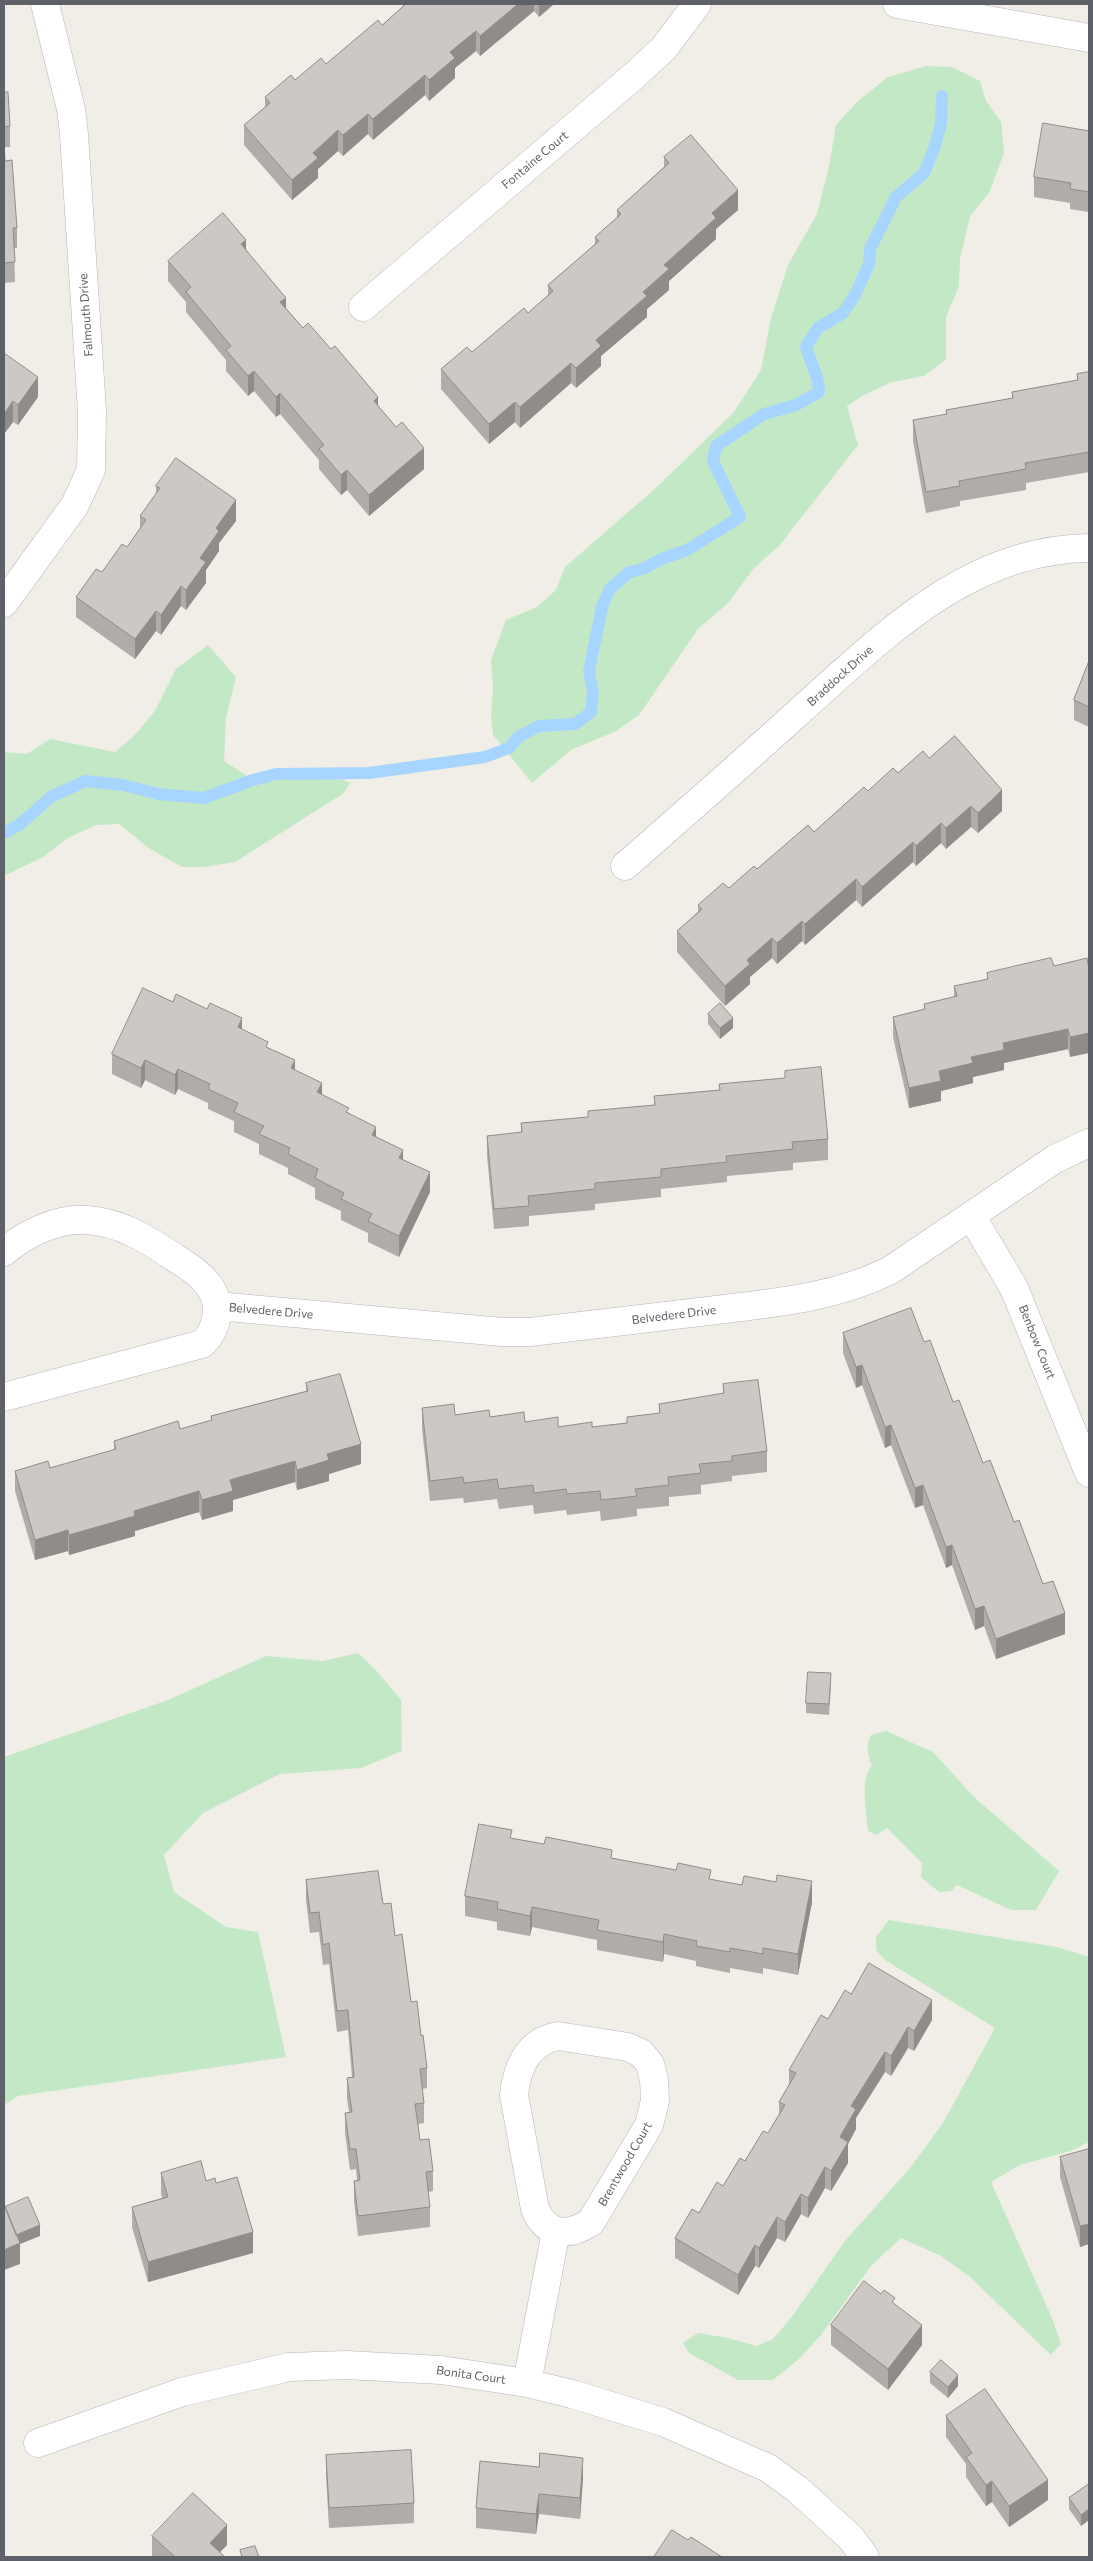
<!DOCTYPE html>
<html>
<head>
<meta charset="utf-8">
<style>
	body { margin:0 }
	#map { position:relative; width:1093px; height:2561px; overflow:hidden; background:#f0eee7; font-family:Commissioner,sans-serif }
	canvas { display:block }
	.frame { position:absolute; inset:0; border:5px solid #5e6167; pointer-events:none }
</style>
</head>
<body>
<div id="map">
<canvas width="1093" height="2561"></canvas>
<div class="frame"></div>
</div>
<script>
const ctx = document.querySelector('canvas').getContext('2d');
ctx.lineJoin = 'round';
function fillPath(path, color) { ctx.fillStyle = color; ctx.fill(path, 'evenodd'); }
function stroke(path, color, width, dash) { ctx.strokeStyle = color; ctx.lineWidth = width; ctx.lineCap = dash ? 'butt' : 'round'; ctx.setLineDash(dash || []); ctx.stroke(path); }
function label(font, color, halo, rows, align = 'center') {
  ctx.font = font + ' Commissioner,sans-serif'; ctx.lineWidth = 4; ctx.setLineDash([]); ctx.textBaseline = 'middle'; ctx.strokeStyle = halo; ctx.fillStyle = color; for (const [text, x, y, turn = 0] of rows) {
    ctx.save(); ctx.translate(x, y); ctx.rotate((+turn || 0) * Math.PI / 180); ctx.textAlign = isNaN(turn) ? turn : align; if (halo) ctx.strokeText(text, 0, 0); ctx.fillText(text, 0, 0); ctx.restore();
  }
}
const green = new Path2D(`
	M926,66L952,67L980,81L986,101L1001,122L1004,153L989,193L970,216L960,259L959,286L946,317V359L924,376L892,382L862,396L847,406L858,445L779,546L754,568L728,603L698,629L639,715L616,731L571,750L532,783L493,735L491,717L493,687L491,660L506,620L537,607L556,590L565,567L657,487L734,412L761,370L771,318L788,265L817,214L829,166L836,125L858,101L888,77Z
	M208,645L236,677L226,718L224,761L253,780L276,774L328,773L350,783L344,793L235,862L203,867H182L150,849L119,824L96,825L68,838L43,857L4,876V752L27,754L50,739L115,752L132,738L155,711L176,669Z
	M358,1653L375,1669L401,1700L402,1751L361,1768L280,1774L203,1813L164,1855L174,1892L226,1927L258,1932L286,2057L18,2096L4,2105V1757L168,1700L266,1656L323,1661Z
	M886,1731L933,1752L975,1798L1059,1871L1036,1910H1011L957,1885L951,1891L939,1892L921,1877L922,1863L887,1828L876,1835L868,1831C867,1816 859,1776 872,1766C868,1755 865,1746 871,1735Z
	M889,1920L1057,1947L1089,1957V2142L1071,2151L1020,2165L991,2182L1052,2318L1061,2344L1051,2355L970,2277L941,2256L901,2238L871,2266L821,2335L799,2359L773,2380H738L689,2353L683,2343L698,2333L728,2338L757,2346L773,2339L791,2318L845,2241L910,2168L943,2123L995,2028L885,1960L876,1950V1937Z`);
const stream = new Path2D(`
	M4,833L19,825L52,796L86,781L123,785L158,794L204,798L253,780L276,774L369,773L485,757L509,748L518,737L539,726L575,724L591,712L593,692L589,671L602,607L609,590L629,572L643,569L661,559L687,550L740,517L713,461L716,446L764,414L796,405L819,392C820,379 810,361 806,347L818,328L843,313L855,295L869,264L870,249L896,197L924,173L934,149L941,124L942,96`);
const minor = new Path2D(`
	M897,4L1089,38
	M363,307L635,75L664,48L697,4
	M4,603L75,505L91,470L92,411L74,134L71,109L45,4
	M625,866C681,817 737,768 792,718C879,641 965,549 1089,548
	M972,1217L1014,1288L1089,1473
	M4,1252C26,1233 58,1218 87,1220C120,1222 147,1239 174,1257C184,1264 196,1270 204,1280C223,1299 220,1327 202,1344L4,1397
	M217,1306L502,1332H530C590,1325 649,1318 708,1311C771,1303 831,1299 889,1271L1055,1159L1089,1143
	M558,2036L628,2047L641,2053L650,2064L654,2080L655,2101L649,2125L591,2222C568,2237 547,2236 535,2209L514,2095C517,2067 528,2041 558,2036Z
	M527,2383L556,2231
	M38,2443L182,2392L289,2367L346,2365L441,2370L527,2383L572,2394L663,2422L768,2468L797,2489L850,2537L865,2557`);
const wall = new Path2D(`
	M403,4H554L539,17L534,11L480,56L476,51L455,68V78L429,101L425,95L373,140L368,134L343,156L338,151L318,169V178L292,200L244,145V125L265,107V97L326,64L382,25L403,6Z
	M4,93L10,126V147H4L5,161L17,228V248H14L15,282L4,283Z
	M1089,131V212L1070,209V203L1034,197V177Z
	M664,157L738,210L716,229V239L669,281V290L647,309V317L601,356V366L576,388L571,383L520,428L515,422L489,444L441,389V369L472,352L528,313L548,295V285L595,244V237L617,218V210L664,167Z
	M246,250L286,308L303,328L378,407L424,469L369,516L347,490L341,495L319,469V460L280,414L276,417L254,391L248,396L226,371V360L186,312V302L168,281V261Z
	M4,353L38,397L18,425L13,422L4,434Z
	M1089,372V472L1026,483V490L960,501V506L926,513L913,441V420L946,415V410L1012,398V392L1077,380V374Z
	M156,486L236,521L219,543V551L206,570V583L186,610L181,606L161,635L156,631L135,659L76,617V597L127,547L140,529V516L156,494Z
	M1089,661V727L1074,720V700Z
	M929,758L1002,811L978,833L971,827L946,849L941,843L916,866L913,862L862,907L856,900L805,945L802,941L777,964L772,958L750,977V984L725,1006L677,952V931L698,912V905L729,888L814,832L868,791L898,773Z
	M1087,958L1070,1057L1068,1049L1004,1063V1070L973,1077V1083L941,1091V1101L909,1108L893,1037V1017L924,1009V1004L954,997V986L987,979V973L1054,966Z
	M173,1002L207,1009L242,1029L268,1048L322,1095L349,1113L403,1159L430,1192L399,1257L368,1242V1233L341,1220V1211L315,1199V1188L288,1174V1168L259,1154V1144L234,1132V1121L208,1109V1103L178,1089L175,1095L145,1080L141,1088L112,1074V1054Z
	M708,1014L733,1028L720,1039L708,1024Z
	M785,1071L828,1139V1160L793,1163V1170L727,1176V1182L661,1189V1197L595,1204V1210L529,1216V1226L494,1229L487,1156V1136L521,1133V1123L588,1117V1111L654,1105V1096L719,1090V1084L785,1078Z
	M843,1333L924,1342L983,1463L1014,1522L1043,1584L1065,1634L996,1659L984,1626L975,1630L952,1565L946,1568L923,1505L915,1508L891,1445L885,1448L862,1385L856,1388L843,1353Z
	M306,1383L361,1464L329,1474V1481L297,1490L295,1482L233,1500V1511L202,1520L199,1512L135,1531V1536L69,1555L68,1551L35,1560L15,1491V1471L50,1468L114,1450V1441L180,1429L211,1421V1416L306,1391Z
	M723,1384L767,1451V1472L732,1476V1481L701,1485V1494L669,1497V1506L637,1509V1516L601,1521L600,1511L567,1515L566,1510L534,1514L533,1505L499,1509L497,1499L464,1503L463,1498L430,1501L422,1429V1408L455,1415L490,1417L558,1427H592L627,1423V1417L659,1413V1404L723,1394Z
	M831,1684L829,1715L806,1713V1703Z
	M512,1838L612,1858L812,1902L798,1975L763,1968V1974L730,1968V1973L696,1966V1961L664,1954L663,1962L597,1950V1940L532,1927L530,1936L497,1930V1922L465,1916V1896Z
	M306,1880L383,1904L395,1936L411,2002L421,2036L427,2068V2088L422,2089L424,2103V2123L418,2124L420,2140L433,2171V2191L428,2192L430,2207V2227L358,2236L354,2201V2181L357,2180L356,2169L350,2170L345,2133V2113L349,2112L347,2099V2078L352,2077L348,2030L337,2032L329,1964L323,1965L319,1932L310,1933L306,1900Z
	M851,1994L932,2020L914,2051L908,2048L891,2076L885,2072L856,2118V2129L848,2144V2163L831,2191L825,2188L808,2218L801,2214L785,2242L777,2238L759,2268L755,2266L738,2295L675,2258V2238L699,2213L745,2161L768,2133L779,2114V2102L789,2085V2070L828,2019Z
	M1089,2149V2244L1080,2247L1060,2177V2157Z
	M161,2173L216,2183L253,2253L148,2282L132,2227V2207L162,2198L161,2193Z
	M895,2304L922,2345L888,2390L831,2345V2325Z
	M930,2372L958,2386L948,2398L930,2383Z
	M946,2416L1048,2500L1009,2527L992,2502L986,2506L966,2477V2464L946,2437Z
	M326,2455L414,2503V2523L329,2528L326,2476Z
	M583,2478L580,2519L539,2514L536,2534L476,2528V2508Z
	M1089,2484V2520L1081,2526L1069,2509V2498Z
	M152,2536L227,2545L220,2552L225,2557H154L152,2556Z`);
const shadedWall = new Path2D(`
	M518,4H534V11L480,56V36Z
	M539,4H554L539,17Z
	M476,31V51L455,68V78L429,101V80L450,52Z
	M425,75V95L373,140V119Z
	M368,114V134L343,156V135Z
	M338,130V151L318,169V178L292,200V180L313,153Z
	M738,190V210L716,229V239L669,281V290L647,309V317L601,356V366L576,388V368L596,340L643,292L664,265L712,213Z
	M246,240V260L241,244Z
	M286,298V318L280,302Z
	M571,363V383L520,428V407Z
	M254,371V391L248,396V376Z
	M38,377V397L18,425V405Z
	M280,393V414L276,417V397Z
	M378,397V418L374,401Z
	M13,401V422L4,434V414Z
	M515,402V422L489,444V424Z
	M424,448V469L369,516V495Z
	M347,470V490L341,495V475Z
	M236,500V521L219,543V551L206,570V583L186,610V590L200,558L216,528Z
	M181,586V606L161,635V615Z
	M156,611V631L135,659V639Z
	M1002,790V811L978,833V813Z
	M971,806V827L946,849V828Z
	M941,823V843L916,866V846Z
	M913,842V862L862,907V887Z
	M856,879V900L805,945V924Z
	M802,921V941L777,964V943Z
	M772,938V958L750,977V984L725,1006V986L747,960Z
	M242,1018V1038L238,1027Z
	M733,1018V1028L720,1039V1028Z
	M1068,1029V1049L1004,1063V1070L973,1077V1083L941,1091V1101L909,1108V1088L939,1071L1003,1043Z
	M1089,1033V1053L1070,1057V1037Z
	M145,1060V1080L141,1088V1068Z
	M295,1060V1081L291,1068Z
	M178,1069V1089L175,1095V1075Z
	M322,1083V1104L317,1092Z
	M376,1127V1147L372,1135Z
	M403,1150V1170L399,1158Z
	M430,1172V1192L399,1257V1236Z
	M862,1365V1385L856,1388V1367Z
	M891,1425V1445L885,1448V1427Z
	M361,1444V1464L329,1474V1481L297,1490V1470L327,1454Z
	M295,1461V1482L233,1500V1511L202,1520V1500L230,1480Z
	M923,1485V1505L915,1508V1488Z
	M199,1491V1512L135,1531V1536L69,1555V1535L134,1511Z
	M68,1530V1551L35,1560V1540Z
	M952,1545V1565L946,1568V1547Z
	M984,1606V1626L975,1630V1609Z
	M1065,1613V1634L996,1659V1639Z
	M812,1881V1902L798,1975V1954Z
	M532,1907V1927L530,1936V1916Z
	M664,1934V1954L663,1962V1942Z
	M932,2000V2020L914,2051V2031Z
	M908,2027V2048L891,2076V2056Z
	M885,2052V2072L856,2118V2129L848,2144V2163L831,2191V2171L840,2137L851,2106Z
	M825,2167V2188L808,2218V2198Z
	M801,2194V2214L785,2242V2222Z
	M777,2217V2238L759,2268V2248Z
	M1089,2224V2244L1080,2247V2226Z
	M40,2225V2236L20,2244V2264L4,2270V2250L16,2235Z
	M253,2232V2253L148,2282V2262Z
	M755,2245V2266L738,2295V2275Z
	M922,2325V2345L888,2390V2369Z
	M958,2375V2386L948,2398V2387Z
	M583,2458V2478L580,2519V2498Z
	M1048,2480V2500L1009,2527V2506Z
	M992,2481V2502L986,2506V2485Z
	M539,2494V2514L536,2534V2514Z
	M1089,2509V2520L1081,2526V2515Z
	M227,2525V2545L215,2557L210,2543Z`);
const building = new Path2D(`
	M406,4H518L480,36L476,31L450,52L455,58L429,80L425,75L373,119L368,114L343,135L338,130L313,153L318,158L292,180L244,125L270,103L265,97L291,75L295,80L321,58L326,64L378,20L382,25Z
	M8,92L10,126L4,127V93Z
	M1043,123L1089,131V192L1070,189L1071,183L1034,177Z
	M691,135L738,190L712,213L716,218L664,265L669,269L643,292L647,296L596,340L601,346L576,368L571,363L520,407L515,402L489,424L441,369L467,347L472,352L524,308L528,313L553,291L548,285L599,241L595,237L621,214L617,210L669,163L664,157Z
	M4,139L5,161L12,160L17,228H13L15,262L4,263Z
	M223,213L246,240L241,244L286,298L280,302L303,328L308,323L331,349L335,346L378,397L374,401L396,427L402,422L424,448L369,495L347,470L341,475L319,449L324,445L280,393L276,397L254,371L248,376L226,350L231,346L186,292L191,287L168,261Z
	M4,353L38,377L18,405L13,401L4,414Z
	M1089,372V452L1025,463L1026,469L959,481L960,486L926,492L913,420L947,414L946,410L1013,398L1012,392L1078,380L1077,374Z
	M176,458L236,500L216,528L219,531L200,558L206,562L186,590L181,586L161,615L156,611L135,639L76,597L96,569L102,572L122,544L127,547L146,520L140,516L160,488L156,486Z
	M1089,661V707L1074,700Z
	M955,736L1002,790L978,813L971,806L946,828L941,823L916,846L913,842L862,887L856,879L805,924L802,921L777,943L772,938L747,960L750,964L725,986L677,931L702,909L698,905L723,883L729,888L754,866L757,869L808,825L814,832L864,787L868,791L893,768L898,773L923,751L929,758Z
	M1051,958L1054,966L1087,958L1089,969V1033L1070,1037L1068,1029L1003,1043L1004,1050L971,1057L973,1063L939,1071L941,1081L909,1088L893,1017L925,1009L924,1004L957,996L954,986L988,979L987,973Z
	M143,988L173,1002L176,994L207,1009L210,1003L242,1018L238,1027L268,1042L266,1047L295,1060L291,1068L322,1083L317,1092L349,1108L346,1112L376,1127L372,1135L403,1150L399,1158L430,1172L399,1236L368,1221L372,1214L341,1199L344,1193L315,1178L318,1169L288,1154L290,1148L259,1134L264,1126L234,1112L238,1103L208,1089L210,1084L178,1069L175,1075L145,1060L141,1068L112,1054Z
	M720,1003L733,1018L720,1028L708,1014Z
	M821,1067L828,1139L792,1142L793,1149L726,1156L727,1162L661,1169V1177L595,1183V1189L528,1196L529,1206L494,1209L487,1136L522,1132L521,1123L588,1117V1111L655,1105L654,1096L720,1090L719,1084L785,1078V1071Z
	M911,1308L924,1342L930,1340L953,1402L959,1400L983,1463L990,1460L1014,1522L1019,1520L1043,1584L1053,1581L1065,1613L996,1639L984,1606L975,1609L952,1545L946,1547L923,1485L915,1488L891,1425L885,1427L862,1365L856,1367L843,1333Z
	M340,1374L361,1444L327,1454L329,1460L297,1470L295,1461L230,1480L233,1491L202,1500L199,1491L134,1511L135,1516L69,1535L68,1530L35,1540L15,1471L48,1461L50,1468L116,1449L114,1441L178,1421L180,1429L212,1420L211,1416L308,1391L306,1383Z
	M758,1380L767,1451L732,1456V1461L699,1464L701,1473L668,1477L669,1485L635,1489L637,1496L601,1500L600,1491L567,1494L566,1489L534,1493L533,1485L499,1489L497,1479L464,1483L463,1477L430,1481L422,1408L454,1404L455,1415L489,1410L490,1417L524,1412L525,1422L558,1417V1427L592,1422V1427L627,1423V1417L660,1413L659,1404L724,1393L723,1384Z
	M808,1672L831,1673L829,1704L806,1703Z
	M479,1824L512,1830L510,1838L544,1844L546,1837L612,1850L611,1858L676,1870L678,1863L711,1870L709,1879L742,1885L744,1876L776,1882L777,1875L812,1881L798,1954L763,1948V1954L730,1948V1952L696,1946L697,1941L664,1934L663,1942L597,1930L599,1920L532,1907L530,1916L497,1909L498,1902L465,1896Z
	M378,1871L383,1904L391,1903L395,1936L402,1934L411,2002L417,2001L421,2036L423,2035L427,2068L420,2069L424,2103L415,2104L420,2140L429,2139L433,2171L426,2172L430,2207L358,2216L354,2181L360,2180L356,2149H350L345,2113L352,2112L347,2078L354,2077L348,2010L337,2011L329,1943L323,1945L319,1912L310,1913L306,1880Z
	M869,1963L932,2000L914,2031L908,2027L891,2056L885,2052L851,2106L856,2109L840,2137L848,2142L831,2171L825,2167L808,2198L801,2194L785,2222L777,2217L759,2248L755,2245L738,2275L675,2238L692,2209L699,2213L717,2182L723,2186L740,2158L745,2161L763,2131L768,2133L785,2105L779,2102L796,2073L789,2070L821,2015L828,2019L845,1990L851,1994Z
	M1089,2149V2224L1080,2226L1060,2157Z
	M201,2161L206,2181L215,2178L216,2183L237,2177L253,2232L148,2262L132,2207L168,2197L161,2173Z
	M28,2197L40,2225L16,2235L5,2207Z
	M4,2204L20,2243L4,2250Z
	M864,2281L881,2294L884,2290L895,2298L892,2302L922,2325L888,2369L831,2325Z
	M941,2360L958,2375L948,2387L930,2372Z
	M985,2389L1048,2480L1009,2506L992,2481L986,2485L966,2457L972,2453L946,2416Z
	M411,2450L414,2503L329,2508L326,2455Z
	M540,2453L583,2458L580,2498L539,2494L536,2514L476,2508L480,2461L539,2467Z
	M1089,2484V2509L1081,2515L1069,2498Z
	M193,2493L227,2525L210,2543L225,2557H175L152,2536Z
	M672,2530L688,2540L691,2537L722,2557H654Z
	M255,2546L259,2557H242L240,2550Z`);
const streetNames = [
	["Fontaine Court",535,160,-40],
	["Falmouth Drive",86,315,-94],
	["Braddock Drive",840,676,-42],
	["Belvedere Drive",271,1311,5],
	["Belvedere Drive",674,1315,-7],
	["Benbow Court",1037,1342,68],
	["Brentwood Court",625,2164,-60],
	["Bonita Court",471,2375,8]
];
fillPath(green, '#c3e8c5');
stroke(stream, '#a8d5ff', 12);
stroke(minor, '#b4b6bb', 29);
stroke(minor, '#fff', 28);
fillPath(wall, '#afaca9');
fillPath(shadedWall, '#8f8c89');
fillPath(building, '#ccc8c4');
stroke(building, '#8f8c89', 1);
label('12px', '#5e6167', '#fff', streetNames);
</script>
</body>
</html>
